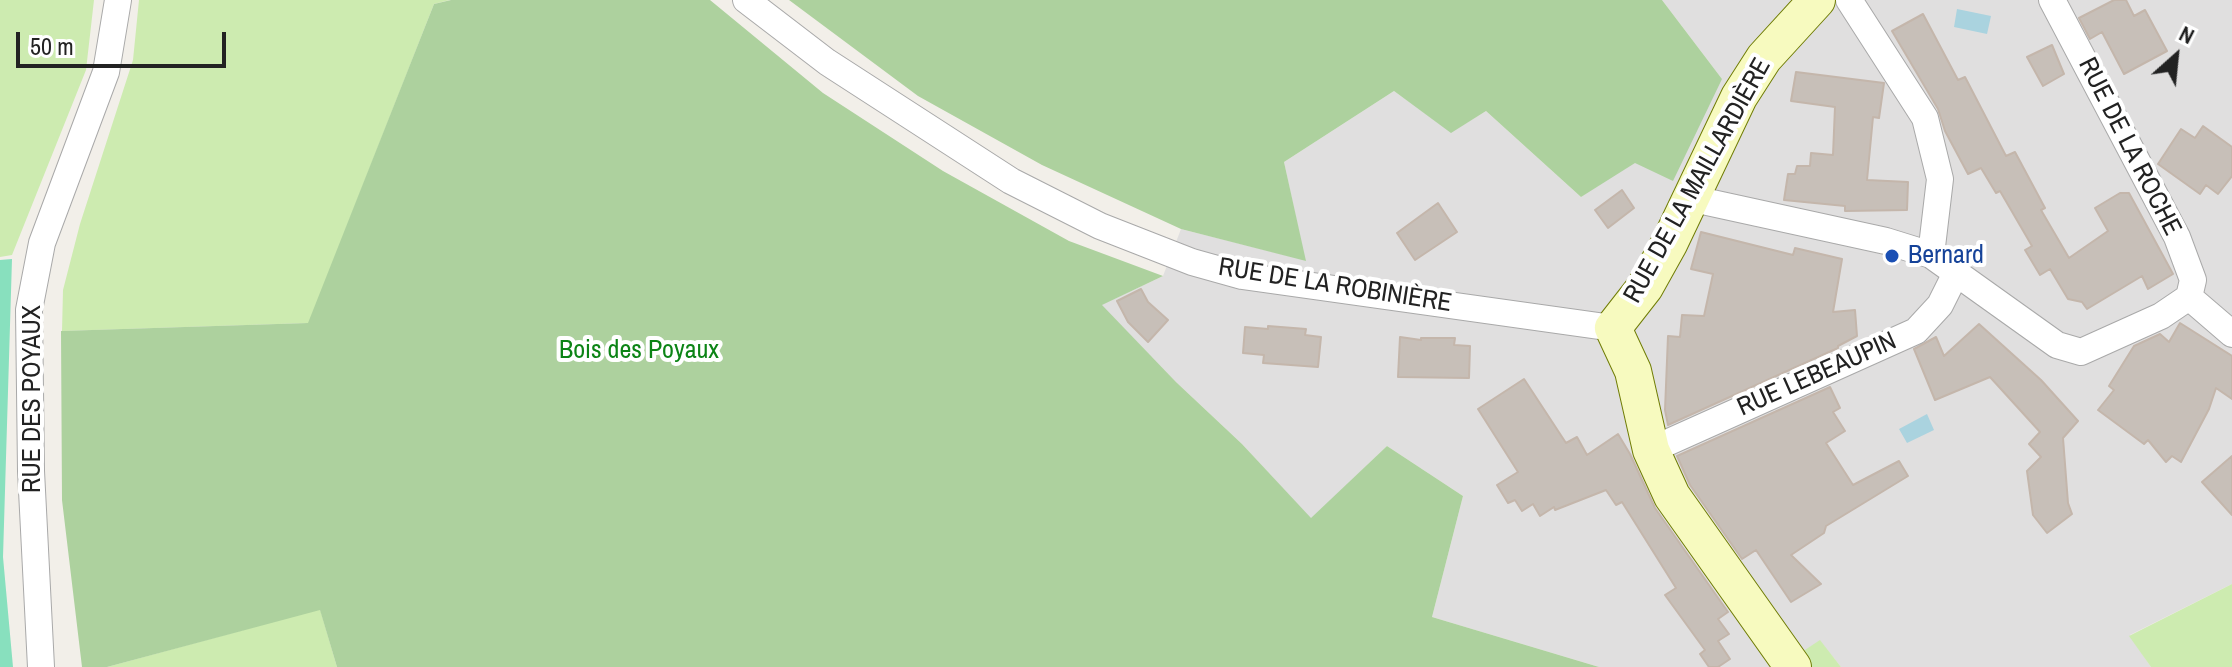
<!DOCTYPE html>
<html>
<head>
<meta charset="utf-8">
<style>
	body { margin:0 }
	#map { position:relative; width:2232px; height:667px; overflow:hidden; background:#f2efe9; font-family:"Archivo Narrow",sans-serif }
	canvas { display:block }
	.north { position:absolute; left:2136px; top:16px; width:80px; height:80px; -webkit-text-stroke:6px #fff; paint-order:stroke; rotate:27deg; font-size:22px; font-weight:700; line-height:32px; text-align:center; color:#222 }
	.north::after { content:''; display:block; margin:auto; width:28px; height:36px; background:#222; clip-path:polygon(50% 0,100% 100%,50% 72%,0 100%) }
	.scale { position:absolute; left:16px; top:32px; width:210px; height:36px; box-sizing:border-box; border:4px solid #222; border-top:0; padding-left:10px; font-size:24px; line-height:28px; white-space:nowrap; color:#222; -webkit-text-stroke:6px #fff; paint-order:stroke }
</style>
</head>
<body>
<div id="map">
<canvas width="2232" height="667"></canvas>
<div class="north">N</div>
<div class="scale">50 m</div>
</div>
<script>
const ctx = document.querySelector('canvas').getContext('2d');
ctx.lineJoin = 'round';
function fillPath(path, color) { ctx.fillStyle = color; ctx.fill(path, 'evenodd'); }
function stroke(path, color, width, dash) { ctx.strokeStyle = color; ctx.lineWidth = width; ctx.lineCap = dash ? 'butt' : 'round'; ctx.setLineDash(dash || []); ctx.stroke(path); }
function label(font, color, halo, rows, align = 'center') {
  ctx.font = font + ' "Archivo Narrow",sans-serif'; ctx.lineWidth = 8; ctx.setLineDash([]); ctx.textBaseline = 'middle'; ctx.strokeStyle = halo; ctx.fillStyle = color; for (const [text, x, y, turn = 0] of rows) {
    ctx.save(); ctx.translate(x, y); ctx.rotate((+turn || 0) * Math.PI / 180); ctx.textAlign = isNaN(turn) ? turn : align; if (halo) ctx.strokeText(text, 0, 0); ctx.fillText(text, 0, 0); ctx.restore();
  }
}
const residential = new Path2D(`
	M1662,0H2232V584L2130,635L2151,667H1841L1820,641L1779,667H1599L1432,617L1463,496L1387,446L1311,519L1242,444L1176,382L1101,305L1163,276L1181,229L1305,260L1284,162L1394,91L1451,132L1486,111L1581,197L1722,79Z`);
const grass = new Path2D(`
	M0,0H94L86,70L12,255L0,257Z
	M139,0H450L434,4L309,323L62,331L63,290L80,224L133,60Z
	M2232,584V667H2151L2129,636Z
	M320,609L337,667H107Z
	M1820,640L1841,667H1779Z`);
const forest = new Path2D(`
	M451,0H710L823,93L943,171L1069,241L1163,276L1102,305L1176,382L1242,444L1311,518L1387,446L1463,496L1432,617L1599,667H337L320,610L107,667H82L62,500L61,331L308,323L434,4Z
	M789,0H1662L1722,79L1673,181L1635,163L1581,197L1486,111L1451,133L1394,91L1284,162L1306,261L1181,229L1042,165L918,96Z`);
const pitch = new Path2D(`
	M12,259L3,557L13,667H0V260Z`);
const water = new Path2D(`
	M1957,9L1991,16L1987,34L1954,27Z
	M1927,414L1934,430L1907,443L1899,429Z`);
const building = new Path2D(`
	M2114,0H2126L2134,16L2145,10L2167,51L2124,74L2102,32L2090,39L2079,18Z
	M1923,14L1958,80L1965,77L2006,156L2015,152L2045,208L2041,210L2069,258L2108,231L2095,208L2120,193H2129L2173,274L2148,289L2142,276L2087,309L2082,302L2068,299L2050,269L2040,275L2025,250L2032,246L2000,191L1996,193L1981,168L1968,174L1945,131L1938,109L1892,31Z
	M2052,45L2064,74L2043,86L2027,57Z
	M1796,72L1884,83L1879,118L1873,117L1867,180L1908,182L1907,210L1845,211V206L1784,200L1788,174H1795L1797,166H1810L1811,153L1833,155L1835,107L1791,101Z
	M2203,126L2232,147V176L2218,194L2206,185L2200,194L2158,164L2181,129L2195,138Z
	M1622,190L1634,208L1608,228L1595,210Z
	M1438,203L1457,232L1415,260L1397,233Z
	M1701,232L1793,255L1795,248L1842,259L1833,312L1855,310L1857,336L1838,346V348L1668,425L1665,410L1668,336L1680,337L1682,315L1704,316L1713,274L1691,269Z
	M1141,289L1148,302L1168,320L1148,342L1128,322L1117,301Z
	M2180,323L2232,356V399L2216,388L2209,409L2181,462L2172,456L2166,462L2148,440L2144,444L2098,410L2114,390L2109,386L2134,346L2160,334L2169,342Z
	M1979,324L2041,380L2078,421L2063,438L2068,503L2072,514L2047,533L2033,515L2027,471L2041,457L2029,444L2040,432L1990,377L1935,400L1914,349L1936,337L1944,356Z
	M1268,326L1306,329L1305,335L1321,337L1318,367L1263,363L1264,355L1243,353L1245,327L1268,329Z
	M1400,337L1421,340V338H1455L1454,345L1470,346L1469,378L1398,377Z
	M1524,379L1566,443L1577,437L1587,455L1618,434L1630,454L1655,508L1728,612L1718,619L1729,634L1718,641L1730,659L1718,667H1709L1700,654L1705,650L1665,595L1676,588L1622,502L1616,505L1606,490L1555,510L1554,507L1540,516L1533,504L1522,511L1515,500L1508,503L1497,485L1518,472L1478,409Z
	M1830,387L1840,408L1833,412L1845,431L1826,443L1853,485L1899,461L1908,476L1826,526L1824,533L1791,555L1821,584L1791,602L1756,550L1742,559L1690,485L1677,456Z
	M2232,456V515L2202,482Z`);
const street = new Path2D(`
	M746,0L827,62L1011,181L1100,226L1192,262L1242,276L1613,328
	M1849,0L1925,118L1940,179L1931,255
	M2052,0L2177,237L2193,280L2189,297
	M1689,198L1886,241L1931,255L2057,345L2081,352L2161,316L2189,297
	M2189,297L2232,334
	M1651,450L1916,331L1940,305L1957,271
	M41,667L31,471L29,310L42,243L106,72L118,0`);
const secondary = new Path2D(`
	M1793,667L1672,496L1651,450L1633,371L1613,328L1645,287L1669,244L1739,97L1764,58L1817,0`);
const markers = [
	[1892,256,8,"#1a4fb4"]
];
const streetNames = [
	["RUE DE LA ROCHE",2129,147,63],
	["RUE DE LA MAILLARDIÈRE",1698,181,-61],
	["RUE DE LA ROBINIÈRE",1335,286,9],
	["RUE LEBEAUPIN",1817,375,-24],
	["RUE DES POYAUX",33,399,-90]
];
const transitNames = [
	["Bernard",1908,256]
];
const parkNames = [
	["Bois des Poyaux",639,351]
];
fillPath(residential, '#e0dfdf');
fillPath(grass, '#cdebb0');
fillPath(forest, '#add19e');
fillPath(pitch, '#88e0be');
fillPath(water, '#aad3df');
fillPath(building, '#c7bfb8');
stroke(building, '#c4b6ab', 2);
stroke(street, '#a9a9a9', 28);
stroke(secondary, '#707d05', 38);
stroke(street, '#fff', 26);
stroke(secondary, '#f7fabf', 36);
for (const [x, y, r, color] of markers) { const dot = new Path2D(); dot.arc(x, y, r, 0, 2 * Math.PI); ctx.fillStyle = color; ctx.fill(dot); stroke(dot, '#fff', 3); }
label('26px', '#222', '#fff', streetNames);
label('26px', '#164399', '#fff', transitNames, 'left');
label('26px', '#0c8416', '#fff', parkNames);
</script>
</body>
</html>
